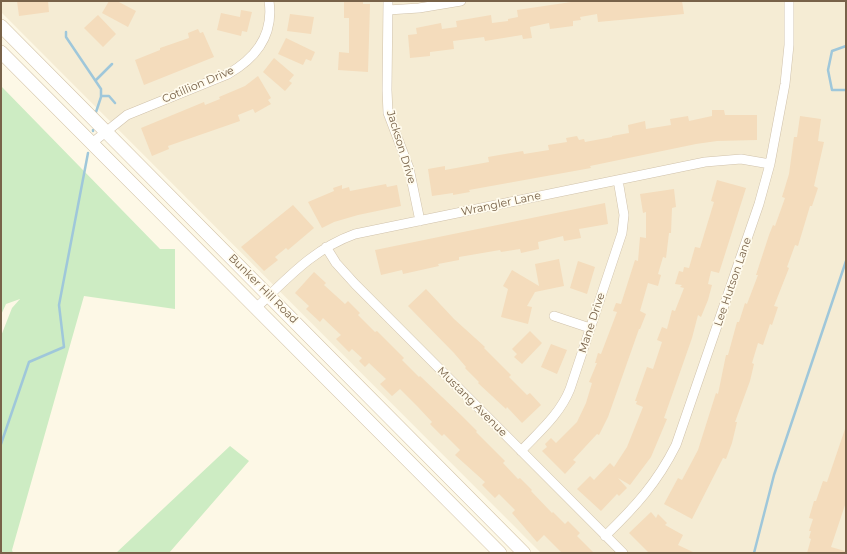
<!DOCTYPE html>
<html>
<head>
<meta charset="utf-8">
<style>
	body { margin:0 }
	#map { position:relative; width:847px; height:554px; overflow:hidden; background:#fdf8e6; font-family:Montserrat,sans-serif }
	canvas { display:block }
	.frame { position:absolute; inset:0; border:2px solid #786249; pointer-events:none }
</style>
</head>
<body>
<div id="map">
<canvas width="847" height="554"></canvas>
<div class="frame"></div>
</div>
<script>
const ctx = document.querySelector('canvas').getContext('2d');
ctx.lineJoin = 'round';
function fillPath(path, color) { ctx.fillStyle = color; ctx.fill(path, 'evenodd'); }
function stroke(path, color, width, dash) { ctx.strokeStyle = color; ctx.lineWidth = width; ctx.lineCap = dash ? 'butt' : 'round'; ctx.setLineDash(dash || []); ctx.stroke(path); }
function label(font, color, halo, rows, align = 'center') {
  ctx.font = font + ' Montserrat,sans-serif'; ctx.lineWidth = 3.5; ctx.setLineDash([]); ctx.textBaseline = 'middle'; ctx.strokeStyle = halo; ctx.fillStyle = color; for (const [text, x, y, turn = 0] of rows) {
    ctx.save(); ctx.translate(x, y); ctx.rotate((+turn || 0) * Math.PI / 180); ctx.textAlign = isNaN(turn) ? turn : align; if (halo) ctx.strokeText(text, 0, 0); ctx.fillText(text, 0, 0); ctx.restore();
  }
}
const residential = new Path2D(`
	M1,1H846V553H541L1,12Z`);
const green = new Path2D(`
	M1,86L160,249H175V309L84,296L12,550L13,553H1V336L12,308L20,299L6,304L1,315Z
	M230,446L249,461L169,553H116Z`);
const stream = new Path2D(`
	M66,32V37L101,89V97L96,112
	M846,46L832,51L828,70L832,90H846
	M96,80L112,64
	M101,96H109L115,103
	M93,131V130
	M1,444L29,362L64,347L59,305L88,153
	M754,553L774,475L846,261`);
const building = new Path2D(`
	M17,1H48L49,12L19,16Z
	M109,1H117L136,11L128,27L102,13Z
	M344,1H363V4H370L368,72L338,70L339,52L349,53V18H344Z
	M578,1H682L684,14L598,22L597,14L580,17L581,20L573,21V26L550,29L549,23L530,27L532,38L523,39L522,35L485,41L484,37L453,41L454,49L430,52V56L410,58L408,35L417,34L416,28L441,23L442,29L457,27L456,21L491,15L492,23L508,21V19L518,17L517,10Z
	M241,10L252,12L247,32L242,31L241,36L217,30L221,13L240,17Z
	M290,14L314,17L311,34L287,31Z
	M98,15L116,34L103,47L84,28Z
	M198,29L200,33L203,32L214,57L144,85L135,60L160,50V48L189,38L188,33Z
	M286,38L315,52L311,61L306,59L303,65L278,54Z
	M274,58L294,75L289,81L292,83L285,91L263,72Z
	M258,76L271,98L268,100L271,104L255,113L253,109L238,115L240,121L168,146L169,149L152,156L141,128L204,102L205,105L220,99L219,97L245,86Z
	M712,110H724L725,115H757V140L717,141L696,144L590,166L591,168L469,190L470,192L453,195V193L432,196L428,169L445,166V170L489,162L488,157L505,154L523,151L524,154L549,150L548,145L567,142L566,138L577,136L579,140L584,139L585,142L612,137V136L629,133L628,125L645,121L646,129L671,125L670,119L688,116L689,121L712,116Z
	M800,116L821,119L818,141L824,142L814,186L818,188L812,206H810L798,246L795,245L787,267L789,268L774,306L778,307L772,325L770,324L763,345L758,343L752,363L754,364L750,381L735,422H737L732,443L726,459L723,458L692,519L664,504L678,478L682,480L689,467L698,450L716,393L718,394L726,355H728L737,322H739L745,303L747,304L758,275H756L769,235L773,225L775,226L785,198L782,197L789,174L794,137H797Z
	M717,180L746,188L719,273L711,271L708,284L712,285L708,300L701,317L698,315L692,338L664,418L667,419L651,457L630,485L618,478L627,488L619,496L617,494L601,511L577,489L590,476L594,480L610,463L614,467L627,447L643,407L636,404L637,401H635L647,367L653,369L662,342L657,340L662,327L667,329L672,310L675,311L684,288L680,287L682,285L675,284L679,271L683,272L684,267L689,268L695,247L700,248L714,202L711,201Z
	M386,184L387,187L397,185L401,206L358,215L334,222L322,228L308,202L334,191L333,188L342,185V189L349,187L350,191Z
	M674,189L676,207L672,208L671,233H669L666,258L663,257L658,274L661,275L658,286L648,283L640,311L646,314L640,329H639L608,417L599,435L597,434L573,460L576,462L565,474L542,451L547,447L545,444L551,438L556,443L577,422L586,403L592,383L589,382L597,363H595L598,353L601,354L617,312L613,311L616,303L621,304L635,260L638,261L640,237L646,238V212L643,213L640,194Z
	M605,203L608,224L579,229L581,238L564,241L563,236L538,242L539,249L521,253L520,249L501,252L500,250L459,257V260L438,264L439,266L403,274L402,270L381,275L375,250Z
	M293,205L314,228L288,250L286,248L275,257L278,260L264,271L241,247Z
	M559,259L564,286L535,292L527,306L532,307L528,324L501,317L508,289L503,286L512,270L539,286L535,264Z
	M578,261L595,267L587,294L570,288Z
	M314,272L326,283L324,285L345,304L348,301L360,313L358,315L375,332L377,331L404,358L402,360L419,377L420,376L462,416L477,431L476,432L505,461L503,463L518,479L520,478L532,490L531,491L552,513L553,512L565,524L568,521L580,533L577,536L594,553H562L544,535L537,542L512,513L515,510L499,494L495,498L482,485L485,482L455,455L460,450L444,434L442,436L430,424L432,422L418,407L400,389L392,396L380,384L386,379L369,363L365,367L359,361L362,358L352,349L349,352L336,339L341,335L323,318L320,322L306,309L309,306L295,293Z
	M426,289L454,319L485,347L484,348L511,375L509,377L527,395L530,393L541,405L522,423L507,407L506,409L478,383L479,382L465,368L466,367L454,353L408,306Z
	M530,331L542,343L522,364L514,357L517,354L512,349Z
	M551,344L567,350L557,374L541,367Z
	M845,429L846,502L831,547L845,551V553H807L811,539L809,538L811,531H809L813,519L809,518L814,501H816L823,481L827,482Z
	M651,512L656,518L658,514L667,523L665,525L683,535L678,545L695,553H649L629,533Z`);
const street = new Path2D(`
	M388,1L387,90L388,113L409,168L420,221
	M388,10L419,8L461,1
	M92,143L127,115L228,74C256,58 274,35 269,1
	M326,247L336,263L355,284L623,553
	M256,308C288,278 313,249 355,234L705,162L741,159L770,164
	M554,316L590,328
	M521,451C540,431 560,414 570,389L622,233L624,215L618,180
	M605,536C635,507 657,483 676,445L759,204L770,164L785,84L789,45V1`);
const secondary = new Path2D(`
	M1,26L524,553
	M1,52L500,553`);
const streetNames = [
	["Cotillion Drive",198,85,-23],
	["Jackson Drive",401,147,73],
	["Wrangler Lane",501,204,-12],
	["Lee Hutson Lane",733,282,-71],
	["Bunker Hill Road",263,289,45],
	["Mane Drive",592,323,-72],
	["Mustang Avenue",472,402,45]
];
fillPath(residential, '#f5ecd4');
fillPath(green, '#cdecc3');
stroke(stream, '#9fc7da', 2.5);
fillPath(building, '#f4dcbc');
stroke(street, '#d0c2ab', 10);
stroke(secondary, '#d3c3a8', 14);
stroke(street, '#fff', 9);
stroke(secondary, '#fff', 13);
label('11px', '#786249', '#fffbed', streetNames);
</script>
</body>
</html>
